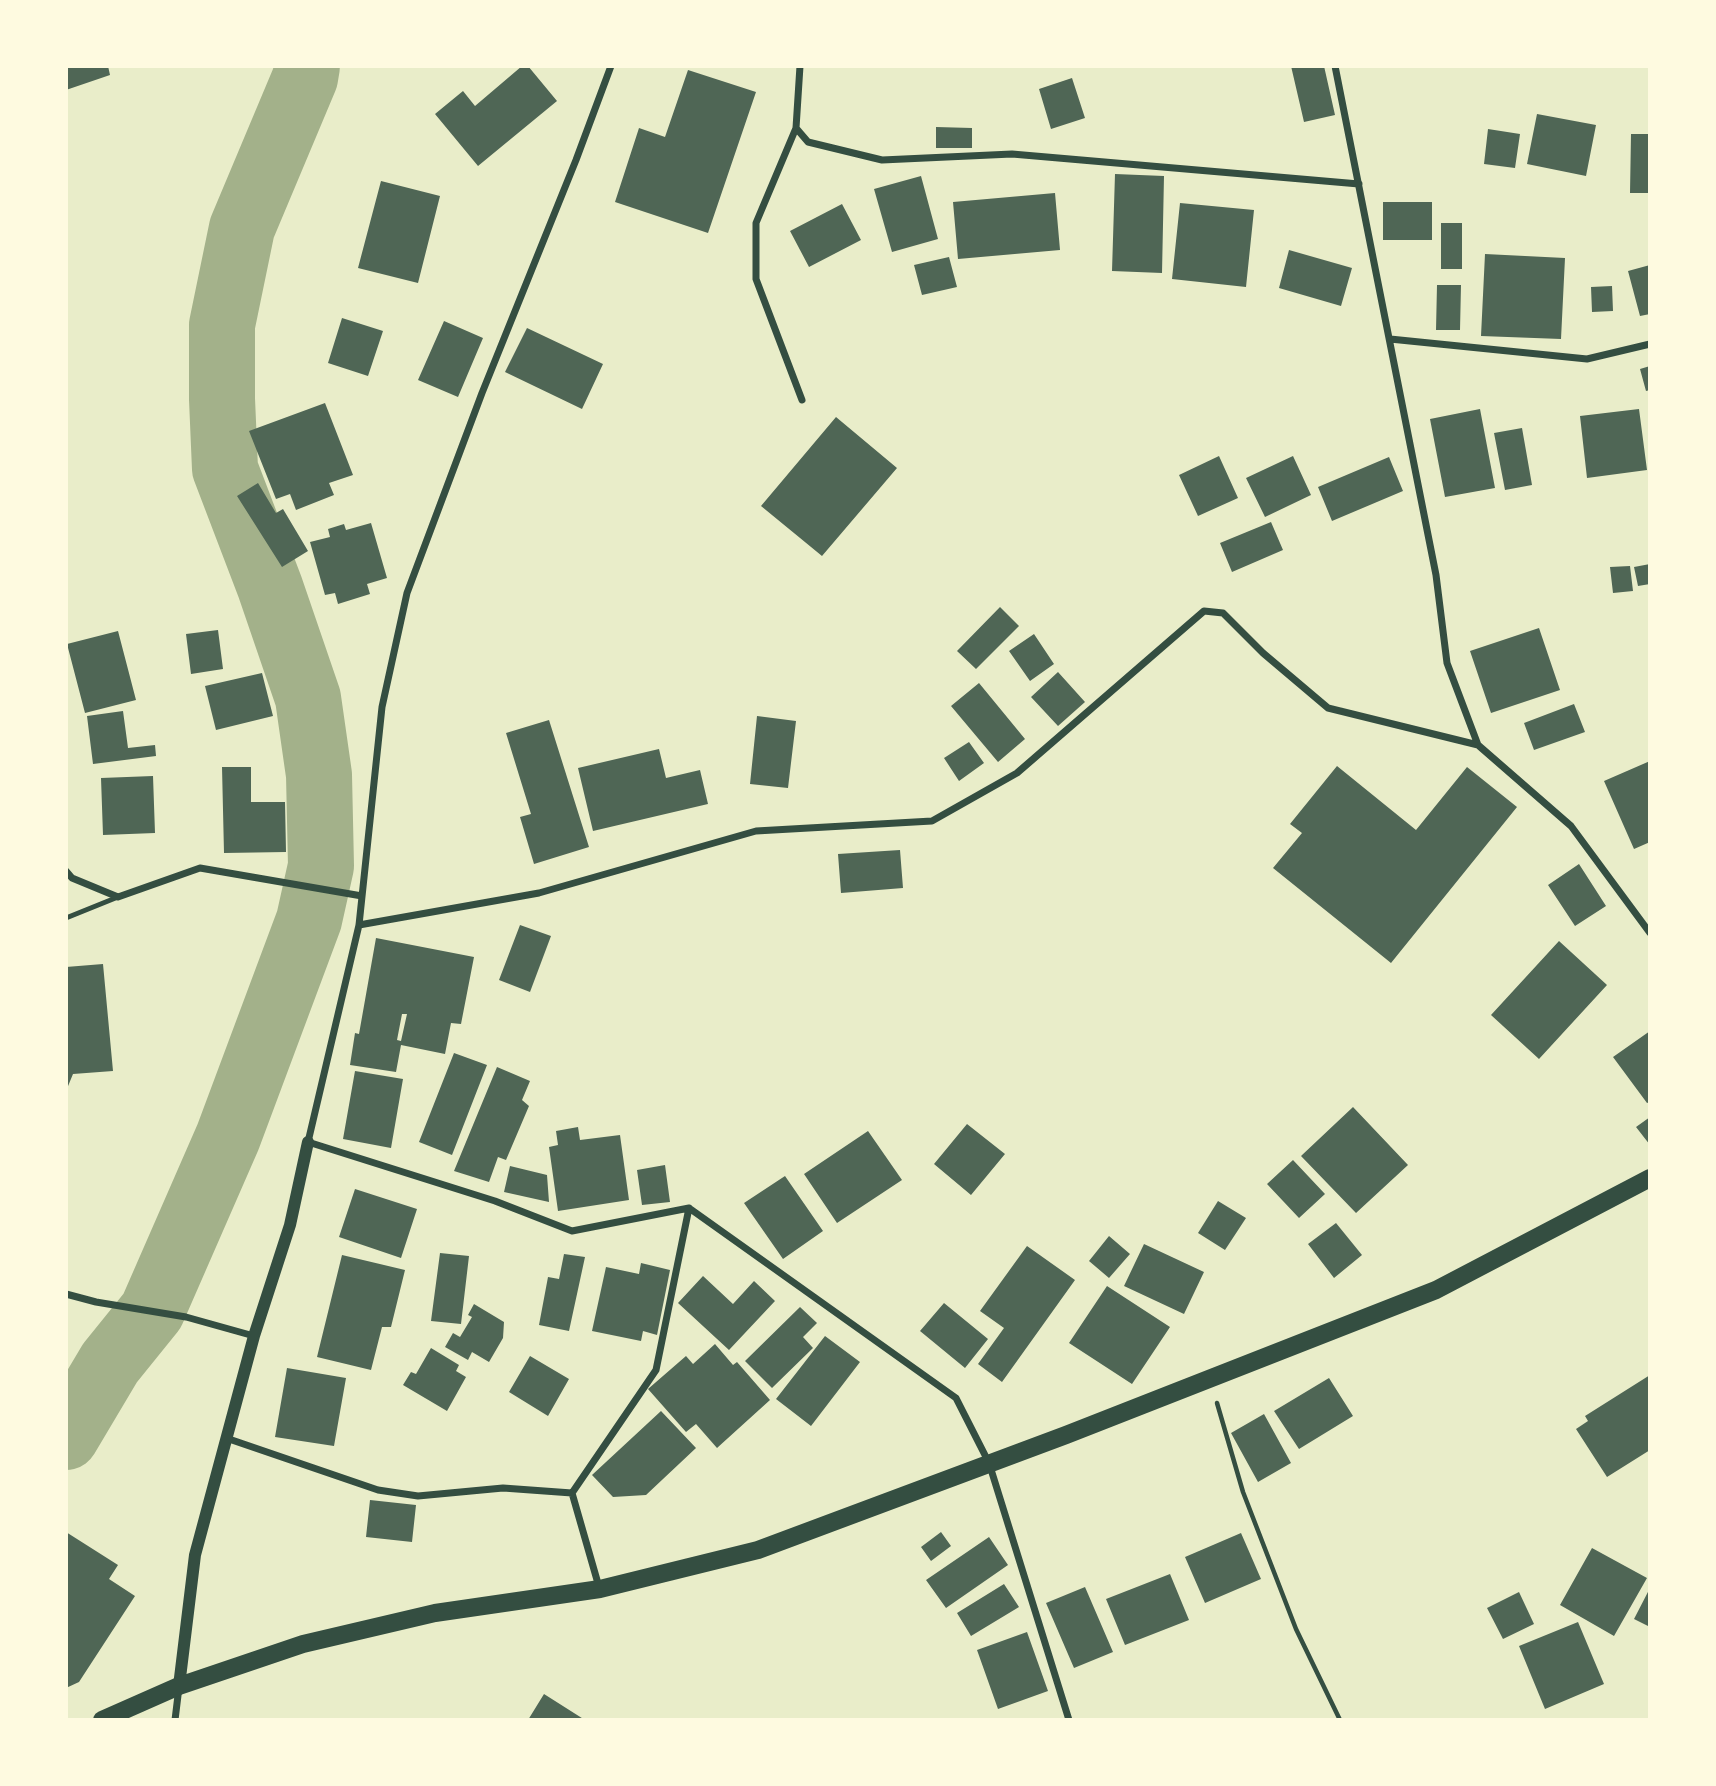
<!DOCTYPE html>
<html>
<head>
<meta charset="utf-8">
<style>
	body { margin:0 }
	#map { position:relative; width:1716px; height:1786px; overflow:hidden; background:#e9edc9; font-family:Arial,sans-serif }
	canvas { display:block }
	.frame { position:absolute; inset:0; border:68px solid #fefae0; pointer-events:none }
</style>
</head>
<body>
<div id="map">
<canvas width="1716" height="1786"></canvas>
<div class="frame"></div>
</div>
<script>
const ctx = document.querySelector('canvas').getContext('2d');
ctx.lineJoin = 'round';
function stroke(path, color, width, dash) { ctx.strokeStyle = color; ctx.lineWidth = width; ctx.lineCap = dash ? 'butt' : 'round'; ctx.setLineDash(dash || []); ctx.stroke(path); }
function fillPath(path, color) { ctx.fillStyle = color; ctx.fill(path, 'evenodd'); }
const river = new Path2D(`
	M66,1437L110,1363L152,1311L228,1137L309,920L321,866L319,775L308,698L270,587L225,469L222,399V325L242,228L305,78L307,66`);
const building = new Path2D(`
	M66,66H108L110,75L66,90Z
	M522,66H528L557,101L478,166L435,114L463,91L475,106Z
	M1291,66H1324L1335,115L1304,122Z
	M688,70L756,92L708,233L615,202L639,128L665,137Z
	M1072,78L1085,118L1051,129L1039,89Z
	M1537,114L1596,125L1586,176L1527,164Z
	M936,127L972,128V148H936Z
	M1488,129L1520,134L1515,168L1484,164Z
	M1631,134H1650V193H1630Z
	M1115,174L1164,176L1162,273L1112,271Z
	M921,176L938,239L892,252L874,189Z
	M381,181L440,196L418,283L358,268Z
	M1055,193L1060,250L958,259L953,202Z
	M1383,202H1432V240H1383Z
	M1180,203L1254,210L1246,287L1172,279Z
	M842,204L861,240L809,267L790,231Z
	M1441,223H1462V269H1441Z
	M1289,250L1352,268L1341,306L1279,288Z
	M1485,254L1565,258L1561,339L1481,336Z
	M949,257L957,287L922,295L914,265Z
	M1650,265V314L1640,316L1628,271Z
	M1437,285H1461L1460,330H1436Z
	M1612,286L1613,311L1592,312L1591,287Z
	M342,318L383,331L368,376L328,363Z
	M444,321L483,338L458,397L418,380Z
	M527,328L603,364L582,409L505,372Z
	M1650,366V390L1646,391L1640,369Z
	M325,403L353,475L329,483L334,495L296,510L290,494L276,499L249,431Z
	M1480,409L1495,488L1445,497L1430,419Z
	M1639,409L1647,470L1587,478L1580,416Z
	M836,417L897,468L822,556L761,506Z
	M1522,428L1532,485L1505,490L1494,433Z
	M1219,456L1238,498L1198,516L1179,475Z
	M1293,456L1311,495L1265,517L1246,478Z
	M1389,457L1403,491L1332,521L1318,487Z
	M258,483L276,513L283,509L308,551L282,567L237,496Z
	M1271,522L1283,550L1232,572L1220,543Z
	M371,523L387,578L367,584L370,594L338,604L335,593L325,595L310,542L330,537L328,529L344,524L346,530Z
	M1650,564V584L1638,586L1634,567Z
	M1630,566L1633,591L1613,593L1610,567Z
	M1000,607L1019,626L976,669L957,651Z
	M1539,628L1560,690L1491,713L1470,651Z
	M218,630L223,669L191,674L186,634Z
	M118,631L136,700L85,713L67,644Z
	M1034,634L1054,664L1030,681L1009,651Z
	M1058,672L1085,702L1058,726L1031,697Z
	M262,673L273,716L216,730L205,686Z
	M979,683L1025,739L998,762L951,706Z
	M1574,704L1585,732L1534,750L1524,723Z
	M123,711L128,748L155,745L156,756L93,764L87,716Z
	M757,716L796,721L788,788L750,784Z
	M549,720L589,847L534,864L520,817L531,814L506,733Z
	M969,742L984,763L959,781L944,758Z
	M659,749L666,778L700,770L708,804L593,831L578,768Z
	M1650,761V842L1634,849L1604,781Z
	M1337,766L1416,830L1467,767L1517,807L1391,963L1273,868L1302,833L1290,824Z
	M222,767H251V802H285L286,852L224,853Z
	M153,776L155,833L103,835L101,778Z
	M900,850L903,888L841,893L838,854Z
	M1579,864L1606,906L1575,926L1548,885Z
	M520,925L551,936L530,992L499,980Z
	M376,938L474,957L461,1024L451,1023L445,1054L401,1045L396,1072L350,1065L355,1033L359,1034ZM402,1014H407L401,1041L397,1040Z
	M1559,941L1607,985L1539,1059L1491,1015Z
	M103,964L113,1071L73,1074L66,1091V967Z
	M1650,1031V1102L1647,1103L1613,1057Z
	M454,1053L487,1065L452,1155L419,1142Z
	M497,1067L530,1081L522,1100L529,1106L506,1160L498,1157L489,1182L454,1171Z
	M355,1071L403,1079L391,1148L343,1139Z
	M1353,1107L1408,1165L1356,1213L1301,1156Z
	M1650,1117V1145L1636,1127Z
	M967,1124L1005,1154L971,1195L934,1164Z
	M578,1127L580,1140L620,1135L629,1200L558,1211L549,1147L558,1145L556,1131Z
	M868,1131L902,1180L837,1223L804,1174Z
	M1293,1160L1325,1194L1299,1218L1267,1184Z
	M665,1165L670,1202L642,1205L637,1170Z
	M510,1166L547,1175L549,1202L504,1192Z
	M785,1176L823,1231L783,1259L744,1203Z
	M355,1189L417,1209L401,1258L339,1237Z
	M1218,1201L1246,1218L1225,1250L1198,1233Z
	M1336,1223L1362,1255L1334,1278L1308,1244Z
	M1109,1236L1130,1254L1109,1278L1089,1261Z
	M1144,1244L1204,1272L1184,1314L1124,1286Z
	M1027,1246L1075,1280L1002,1382L978,1364L1004,1328L980,1311Z
	M440,1253L469,1256L461,1324L431,1321Z
	M564,1254L585,1257L569,1331L539,1325L548,1277L559,1279Z
	M342,1255L405,1270L391,1327H382L371,1370L317,1357Z
	M641,1263L670,1270L657,1335L643,1331L641,1341L592,1331L606,1267L639,1274Z
	M703,1276L733,1304L754,1281L775,1301L729,1350L678,1303Z
	M1107,1286L1170,1327L1132,1384L1069,1343Z
	M944,1303L988,1339L965,1368L920,1331Z
	M474,1304L504,1322L503,1338L489,1362L472,1352L468,1360L445,1347L453,1333L460,1337L472,1317L468,1315Z
	M800,1307L817,1323L803,1337L813,1348L772,1388L745,1361Z
	M825,1336L860,1362L811,1426L776,1399Z
	M715,1344L733,1365L737,1362L770,1400L717,1448L696,1424L686,1432L648,1389L686,1356L693,1364Z
	M431,1348L459,1365L456,1371L466,1377L447,1411L403,1385L411,1372L416,1374Z
	M530,1356L569,1379L548,1416L509,1392Z
	M287,1368L346,1378L334,1446L275,1437Z
	M1650,1375V1450L1607,1477L1576,1429L1588,1421L1585,1416Z
	M1329,1378L1353,1416L1299,1449L1274,1411Z
	M661,1411L696,1448L646,1495L613,1497L592,1475Z
	M1264,1414L1291,1463L1258,1482L1231,1433Z
	M370,1500L416,1505L412,1542L366,1537Z
	M66,1532L118,1565L109,1579L135,1596L79,1682L66,1688Z
	M941,1532L951,1546L931,1561L921,1547Z
	M1241,1533L1261,1579L1205,1603L1185,1557Z
	M989,1537L1008,1565L946,1608L926,1580Z
	M1592,1548L1647,1578L1614,1636L1560,1605Z
	M1170,1574L1189,1620L1125,1645L1106,1599Z
	M1004,1584L1019,1607L971,1636L957,1613Z
	M1085,1587L1113,1652L1074,1668L1046,1603Z
	M1650,1588V1627L1634,1619Z
	M1519,1592L1534,1624L1503,1639L1487,1608Z
	M1578,1622L1604,1684L1545,1709L1519,1646Z
	M1027,1632L1048,1691L998,1709L977,1650Z
	M544,1694L585,1720H528Z`);
const path = new Path2D(`
	M1217,1403L1243,1492L1296,1629L1340,1720`);
const service = new Path2D(`
	M66,918L118,897`);
const minor = new Path2D(`
	M611,66L576,160L482,393L407,593L382,707L359,925L308,1142L495,1201L572,1231L689,1208L956,1398L989,1463L1069,1720
	M800,66L796,128L808,142L882,160L1012,154L1359,184
	M1335,66L1436,575L1447,663L1478,745
	M796,128L756,223V279L802,400
	M1390,339L1587,359L1650,344
	M66,871L72,878L118,897L200,868L362,896
	M359,925L539,893L756,831L932,821L1017,773L1204,611L1223,613L1263,653L1328,708L1478,745L1571,826L1650,933
	M66,1294L96,1302L186,1317L254,1336
	M226,1438L378,1490L418,1496L503,1488L572,1493
	M599,1587L572,1493L656,1370L689,1208
	M175,1720L179,1687`);
const tertiary = new Path2D(`
	M179,1686L195,1555L254,1336L290,1225L308,1142`);
const primary = new Path2D(`
	M102,1720L179,1686L303,1644L435,1613L600,1589L758,1550L1066,1435L1436,1290L1650,1178`);
stroke(river, '#a3b18a', 66);
fillPath(building, '#4f6655');
stroke(path, '#344e41', 4.5);
stroke(service, '#344e41', 5);
stroke(minor, '#344e41', 7);
stroke(tertiary, '#344e41', 12);
stroke(primary, '#344e41', 18);
</script>
</body>
</html>
